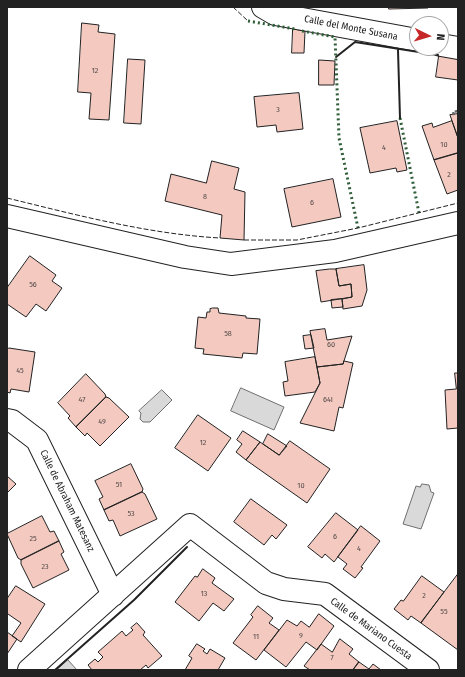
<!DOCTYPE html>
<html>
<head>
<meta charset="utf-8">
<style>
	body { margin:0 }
	#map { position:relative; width:465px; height:677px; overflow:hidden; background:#fff; font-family:"Fira Sans Condensed",sans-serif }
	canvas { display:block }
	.frame { position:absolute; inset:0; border:8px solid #222; pointer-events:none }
	.north { position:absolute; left:409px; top:16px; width:40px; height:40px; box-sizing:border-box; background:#fff; border:1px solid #a7a7a7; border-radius:50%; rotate:95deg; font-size:11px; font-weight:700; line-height:16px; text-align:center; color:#222 }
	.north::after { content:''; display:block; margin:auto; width:14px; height:18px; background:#c62828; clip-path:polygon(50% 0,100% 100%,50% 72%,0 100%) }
</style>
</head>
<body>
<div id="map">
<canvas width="465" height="677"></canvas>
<div class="frame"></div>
<div class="north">N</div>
</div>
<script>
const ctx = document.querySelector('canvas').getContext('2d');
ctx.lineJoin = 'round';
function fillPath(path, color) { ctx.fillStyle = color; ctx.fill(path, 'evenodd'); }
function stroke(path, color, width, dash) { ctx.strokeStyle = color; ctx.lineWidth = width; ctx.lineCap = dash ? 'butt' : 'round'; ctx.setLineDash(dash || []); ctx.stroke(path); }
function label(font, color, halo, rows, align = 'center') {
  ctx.font = font + ' "Fira Sans Condensed",sans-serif'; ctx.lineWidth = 3; ctx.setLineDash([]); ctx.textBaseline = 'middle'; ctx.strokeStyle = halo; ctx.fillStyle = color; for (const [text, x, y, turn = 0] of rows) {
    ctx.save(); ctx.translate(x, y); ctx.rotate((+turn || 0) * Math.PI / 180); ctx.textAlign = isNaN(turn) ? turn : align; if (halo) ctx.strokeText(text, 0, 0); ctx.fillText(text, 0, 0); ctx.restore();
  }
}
const water = new Path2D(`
	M241,388L284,407L274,430L231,411Z
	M162,390L172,400L150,422H143L140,419L141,413L139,411Z
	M422,484L429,485L431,492L434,493L421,529L403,524L416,486L420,487Z
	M68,660L77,670H57Z`);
const building = new Path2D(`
	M389,7H428V8L389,9Z
	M82,23L99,25L98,32L115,34L109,120L89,119L91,93L78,92Z
	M293,29L305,31L304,53H292Z
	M439,56L458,58V80L436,77Z
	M128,59L145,60L141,124L124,123Z
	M319,60L335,61L334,85H319Z
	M299,93L303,129L277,132L276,125L257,127L254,97Z
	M458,114V138L450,115Z
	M397,121L407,170L397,172L396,168L370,173L360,128Z
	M452,121L458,138V153L434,160L422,126L432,123L433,127Z
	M458,153V190L447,194L434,160Z
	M212,161L239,168L234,189L245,192L244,240L220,238L222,215L165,201L171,174L206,183Z
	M333,179L341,217L292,227L284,189Z
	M30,256L56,275L52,281L62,288L46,311L36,304L26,317L7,304V288Z
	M364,265L367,290L362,306L343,309L342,299L352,297L351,284L339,286L336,269Z
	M330,269H336L339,286L351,284L352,297L321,302L316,271Z
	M342,299L343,307L332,308L331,300Z
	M213,308H218L219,313L246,316V318L260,319L257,354L243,353L242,358L203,354L204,349L195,348L198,317L206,318L207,312H210V309Z
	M325,329L327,340L352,336L343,364L317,367L310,331Z
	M311,335L314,348L305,349L303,336Z
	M9,348L35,352L29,392L11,389L10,393L7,392V350Z
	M315,357L320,383L315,392L285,396L283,382L288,381L285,362Z
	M344,361L353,363L343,408L339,407L334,431L300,423L320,383L317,367L343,364Z
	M455,373H458V436V428L447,429L445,390L456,389Z
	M86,374L105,394L106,397L76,427L68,418L70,416L58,403Z
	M106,397L109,398L129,417L100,446L87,433L85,436L76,427Z
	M198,415L231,438L208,471L175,448Z
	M243,431L260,442L246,460L236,452L242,444L237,440Z
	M268,434L287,446L279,455L263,444Z
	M290,441L330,469L307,503L246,460L260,442L279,455Z
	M131,464L143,489L142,492L104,510L99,499L103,497L95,481Z
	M7,476L16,484L7,493Z
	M142,492L145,494L157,519L120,536L113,520L109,521L104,510Z
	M251,499L287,525L276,539L272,535L264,545L234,522Z
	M336,513L358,530L334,562L325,554L322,558L308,547Z
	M42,516L50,532L54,531L59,541L21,560L18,558L7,534Z
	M361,526L380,541L361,567L363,568L355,578L343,569L347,564L338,557Z
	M59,541L64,552L61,554L69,570L33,588L21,564V560Z
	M203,569L215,578L212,583L234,599L224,611L213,603L199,621L175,602L195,576L197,577Z
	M458,574V650L421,623Z
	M422,576L444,592L421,623L411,616L408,620L394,609L401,600L403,601Z
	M16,586L45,604L21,642L12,636L21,623L8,614L7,615V599Z
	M258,606L273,618L269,623L279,630L256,660L233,643L253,617L251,615Z
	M319,614L334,626L317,650L306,642L286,667L264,650L287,620L297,626L301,621L309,627Z
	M137,623L145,632L143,635L162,656L148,668L146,665L140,670H92L88,665L95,659L98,662L103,657L98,652L122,631L126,636L133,630L131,628Z
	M7,632L17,639L7,654Z
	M340,639L353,649L349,654L359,662L353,670H310L304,666L321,644L332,652Z
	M197,644L205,649L203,651L207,654L210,649L225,658L218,670H185L192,658L189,656Z
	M359,662L369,669L373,664L381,670H353Z`);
const path = new Path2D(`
	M454,115L453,112L458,111`);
const minor = new Path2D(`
	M263,7L275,14L417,40
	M441,45L458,48
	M7,216L185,257L231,264L335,251L458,223
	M7,420L12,421L37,440L113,595
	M29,670L190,525L266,583L284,589L325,594L428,670`);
const hedge = new Path2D(`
	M248,21L295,29
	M302,31L335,37L339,138L358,228
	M400,118L419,213`);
const fence = new Path2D(`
	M233,7L248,21
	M7,198C77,215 148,234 220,238
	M244,240H297L358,228L458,203`);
const wall = new Path2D(`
	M398,50L400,118
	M336,57L355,42L438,55
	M55,670L134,600L187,547`);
const numberNames = [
	["12",95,71],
	["3",278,110],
	["10",444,145],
	["4",384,148],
	["2",449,175],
	["8",205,197],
	["6",312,203],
	["56",33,285],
	["58",228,334],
	["60",331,345],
	["45",20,371],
	["47",82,400],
	["64I",328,400],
	["49",102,422],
	["12",203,443],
	["51",119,485],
	["10",301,486],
	["53",131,514],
	["6",335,537],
	["25",33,539],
	["4",359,549],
	["23",45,567],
	["13",204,594],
	["2",424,596],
	["55",444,612],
	["9",301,636],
	["11",256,637],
	["7",332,658]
];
const streetNames = [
	["Calle del Monte Susana",351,28,11],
	["Calle de Abraham Matesanz",67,501,64],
	["Calle de Mariano Cuesta",371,629,36]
];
fillPath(water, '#d9d9d9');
stroke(water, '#6f6f6f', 1);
fillPath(building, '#f3c9c0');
stroke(building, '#222', 1);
stroke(minor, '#222', 24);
stroke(path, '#646464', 2.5, [3, 2]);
stroke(minor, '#fff', 22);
stroke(hedge, '#2f5e38', 3, [2, 3]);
stroke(fence, '#222', 1, [5, 2]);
stroke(wall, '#222', 2);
label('8px', '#564c4a', null, numberNames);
label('10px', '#222', '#fff', streetNames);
</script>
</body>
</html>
